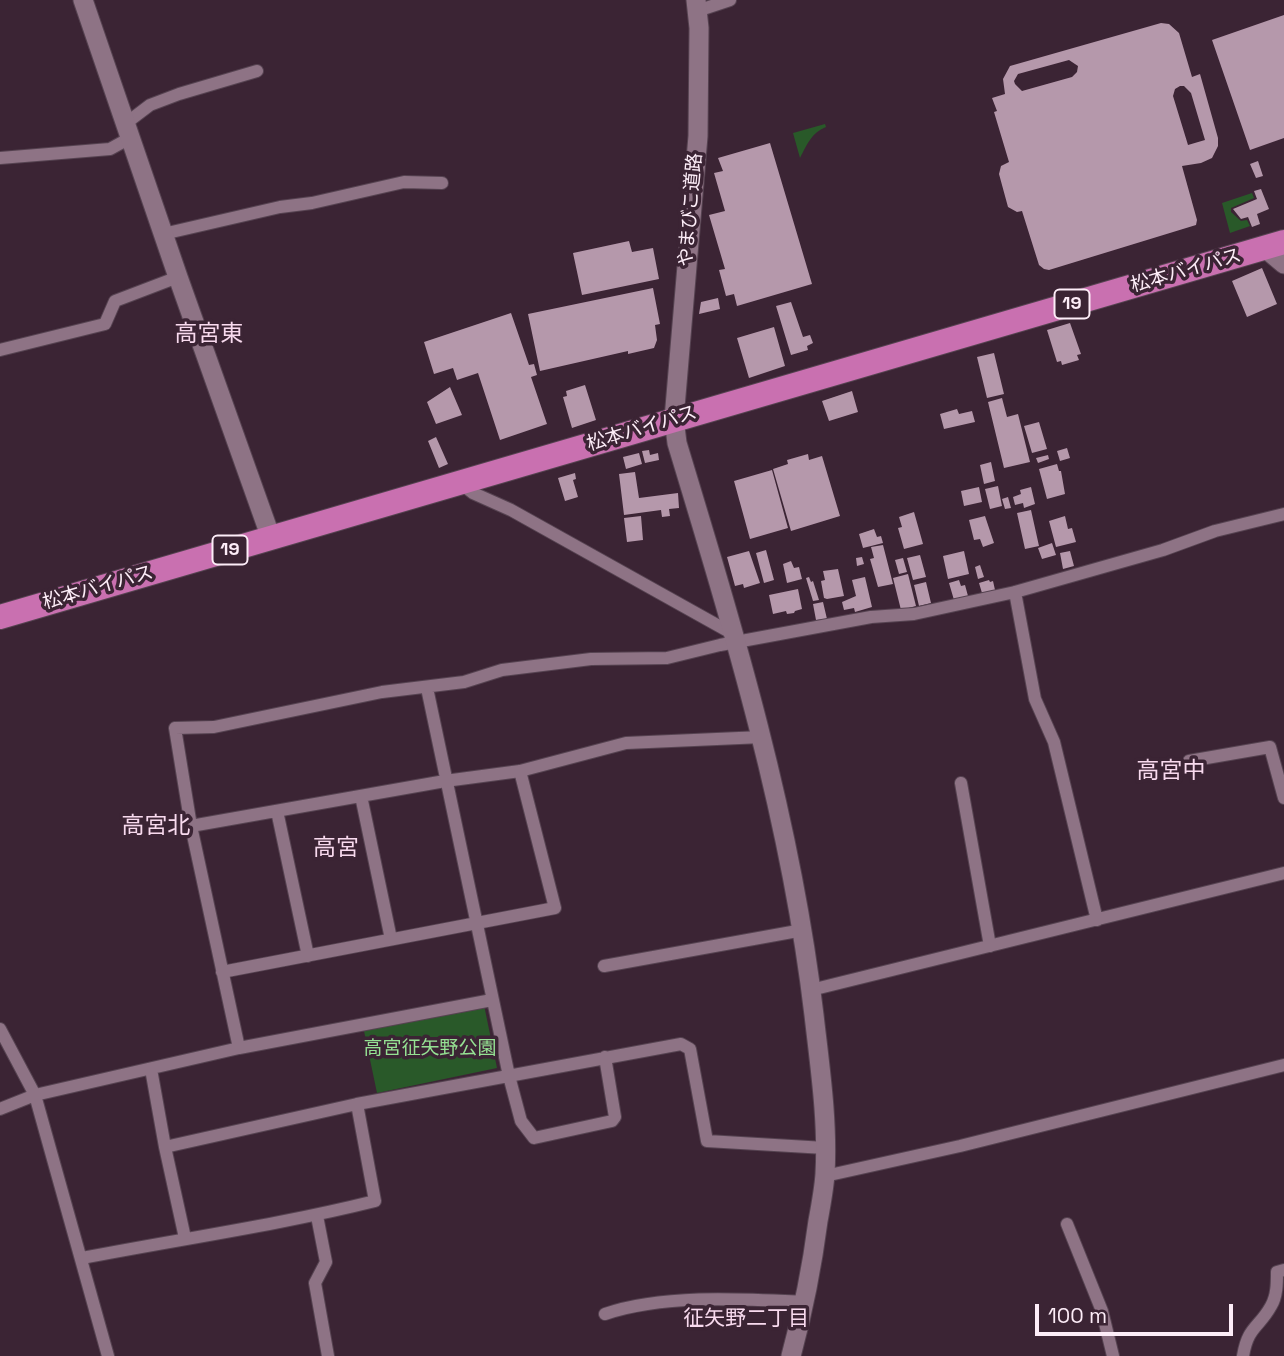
<!DOCTYPE html>
<html>
<head>
<meta charset="utf-8">
<style>
	body { margin:0 }
	#map { position:relative; width:1284px; height:1356px; overflow:hidden; background:#3b2434; font-family:"Space Grotesk",sans-serif }
	canvas { display:block }
	.scale { position:absolute; left:1035px; top:1304px; width:198px; height:32px; box-sizing:border-box; border:4px solid #fdedf8; border-top:0; padding-left:9px; font-size:21px; line-height:24px; white-space:nowrap; color:#fdedf8; -webkit-text-stroke:5px #3b2434; paint-order:stroke }
</style>
</head>
<body>
<div id="map">
<canvas width="1284" height="1356"></canvas>
<div class="scale">100 m</div>
</div>
<script>
const ctx = document.querySelector('canvas').getContext('2d');
ctx.lineJoin = 'round';
function fillPath(path, color) { ctx.fillStyle = color; ctx.fill(path, 'evenodd'); }
function stroke(path, color, width, dash) { ctx.strokeStyle = color; ctx.lineWidth = width; ctx.lineCap = dash ? 'butt' : 'round'; ctx.setLineDash(dash || []); ctx.stroke(path); }
function label(font, color, halo, rows, align = 'center') {
  ctx.font = font + ' "Space Grotesk","Noto Sans JP",sans-serif'; ctx.lineWidth = 7; ctx.setLineDash([]); ctx.textBaseline = 'middle'; ctx.strokeStyle = halo; ctx.fillStyle = color; for (const [text, x, y, turn = 0] of rows) {
    ctx.save(); ctx.translate(x, y); ctx.rotate((+turn || 0) * Math.PI / 180); ctx.textAlign = isNaN(turn) ? turn : align; if (halo) ctx.strokeText(text, 0, 0); ctx.fillText(text, 0, 0); ctx.restore();
  }
}
const green = new Path2D(`
	M825,124L826,127C811,133 807,145 800,158L793,133Z
	M1252,193L1254,198L1231,208V212L1241,221L1247,220L1250,226L1230,233L1222,203Z
	M484,1005L497,1068L377,1093L364,1031Z`);
const building = new Path2D(`
	M1284,15V138L1250,150L1212,40Z
	M1161,23L1169,24L1179,33L1192,77L1200,74L1218,138V146L1212,158L1201,163L1182,166L1197,220L1196,225L1049,270L1044,269L1039,265L1022,211L1017,212L1008,207L999,174L1001,166L1009,162L994,112L997,111L992,98L1005,94L1003,79L1010,66ZM1069,60L1078,66L1077,72L1072,77L1022,91L1015,84L1014,81L1018,74ZM1180,86H1184L1191,93L1205,140L1188,145L1173,96L1175,89Z
	M770,143L812,284L737,306L734,294L726,296L719,270L725,269L709,215L725,211L714,173L723,171L718,158Z
	M1258,161L1263,176L1256,178L1250,164Z
	M1261,189L1269,209L1257,214L1260,224L1252,227L1248,217L1241,219L1233,209L1257,199L1254,191Z
	M629,241L632,252L653,248L659,279L582,295L573,253Z
	M1262,268L1277,304L1247,317L1232,281Z
	M653,288L660,324L655,325L657,340L654,348L628,354V351L540,371L528,314Z
	M718,298L720,309L699,314L701,302Z
	M791,302L803,337L810,335L813,343L807,346L808,350L791,355L776,306Z
	M511,313L529,365L534,364L537,375L531,377L547,424L500,440L478,373L457,380L453,368L434,374L424,342Z
	M1070,323L1081,354L1077,355L1079,360L1062,365L1061,361L1057,362L1047,330Z
	M774,327L785,366L749,378L737,338Z
	M994,353L1004,394L987,398L977,357Z
	M585,385L596,420L572,428L563,397L567,396L566,391Z
	M450,387L462,415L436,424L427,402Z
	M852,391L858,412L829,421L822,401Z
	M1002,398L1007,417L1018,414L1030,462L1004,468L988,402Z
	M957,409L959,414L972,411L975,422L944,429L940,414Z
	M1039,422L1047,449L1032,453L1024,426Z
	M436,437L448,464L439,468L428,441Z
	M1067,448L1070,458L1060,461L1057,451Z
	M649,450L650,455L658,453L659,460L645,463L642,451Z
	M639,453L642,464L626,469L623,457Z
	M808,454L809,460L822,456L840,516L791,531L773,469L788,464L787,460Z
	M1048,455L1049,459L1038,463L1036,458Z
	M991,462L995,481L984,484L980,465Z
	M1057,464L1059,471H1061L1065,494L1047,499L1039,469Z
	M772,470L788,528L750,539L734,481Z
	M635,472L639,498L678,493L679,508L669,509L670,516L662,517L661,510L624,515L619,474Z
	M575,473L576,479L573,480L578,497L565,501L558,478Z
	M998,486L1002,506L990,509L985,489Z
	M979,487L982,502L964,506L961,491Z
	M1031,487L1035,504L1024,508L1023,503L1015,505L1013,497L1021,494L1020,490Z
	M1008,497L1011,508L1005,509L1002,499Z
	M1031,510L1039,546L1025,549L1017,513Z
	M914,512L923,544L904,549L898,528L902,527L899,517Z
	M641,516L643,540L627,542L624,518Z
	M985,516L994,543L983,547L980,539L974,540L969,520Z
	M1065,516L1068,529L1072,528L1076,542L1056,547L1049,521Z
	M874,529L877,537L881,536L883,543L863,548L859,534Z
	M1052,543L1056,555L1042,559L1038,548Z
	M883,545L893,584L878,587L870,559L874,558L871,547Z
	M766,550L774,580L764,583L756,553Z
	M749,551L760,583L744,588L743,584L735,586L727,557Z
	M964,551L969,574L948,579L943,556Z
	M1070,551L1074,566L1063,569L1060,553Z
	M920,555L926,577L913,580L907,558Z
	M862,557L864,564L857,566L856,558Z
	M903,558L907,572L899,574L895,560Z
	M791,561L794,568L799,567L802,579L787,583L783,564Z
	M980,565L984,577L978,579L975,567Z
	M838,569L844,596L827,599L824,598L821,581L825,580L823,571Z
	M908,574L916,606L901,610L893,578Z
	M809,577L811,582L813,581L819,600L813,601L806,578Z
	M865,577L872,607L855,612L854,608L844,610L842,602L856,596L852,580Z
	M959,580L961,586L965,585L968,596L954,600L949,583Z
	M989,580L990,582L993,581L995,590L982,593L979,583Z
	M926,582L931,603L919,606L914,585Z
	M798,589L802,609L795,611L794,613L787,614L786,611L773,614L769,595Z
	M823,602L827,619L816,620L813,604Z`);
const street = new Path2D(`
	M697,11L730,0
	M125,124L150,105L179,94L257,71
	M0,158L110,149L130,138
	M163,234L280,207L312,203L404,182L442,183
	M0,350L105,324L115,301L178,277
	M460,483L473,493L511,510L735,635
	M1015,592L1035,699L1054,742L1097,920
	M427,688L509,1076L521,1121L534,1138L612,1121L615,1117L605,1057
	M1189,761L1270,747L1284,798
	M961,783L990,946
	M361,796L391,939
	M277,811L308,956
	M191,826L445,781L520,771L626,743L762,737
	M604,966L803,930
	M222,972L555,908L520,771
	M811,990L1284,873
	M0,1029L35,1095L108,1356
	M239,1048L191,826L175,728L214,727L382,692L464,682L502,670L591,659L667,658L720,645L871,617L914,614L1015,592L1163,550L1215,531L1284,514
	M151,1069L165,1147
	M0,1109L35,1095L239,1048L492,1000
	M825,1176L960,1146L1284,1065
	M317,1216L326,1262L315,1283L328,1356
	M1067,1224L1102,1311L1113,1356
	M185,1238L165,1147L357,1104L681,1044L690,1049L707,1141L825,1148
	M82,1258C180,1239 279,1225 375,1201L357,1104
	M605,1314C663,1294 743,1299 804,1302
	M1243,1356C1248,1326 1259,1328 1271,1306C1277,1296 1277,1283 1277,1272L1284,1270`);
const secondary = new Path2D(`
	M83,0L178,277L271,538
	M696,0L699,28L698,136L674,419L677,443C734,631 791,819 814,1015C820,1068 828,1121 825,1174C824,1189 821,1205 818,1221C812,1267 803,1312 791,1356
	M1265,248L1284,264`);
const highway = new Path2D(`
	M0,617L1284,242`);
const shields = [
	[1072,304,35],
	[230,550,35]
];
const shieldNames = [
	["19",1072,304],
	["19",230,550]
];
const streetNames = [
	["やまびこ道路",691,210,-85],
	["松本バイパス",1186,271,-16],
	["松本バイパス",642,429,-17],
	["松本バイパス",98,588,-16]
];
const parkNames = [
	["高宮征矢野公園",430,1049]
];
const neighbourhoodNames = [
	["征矢野二丁目",746,1319]
];
const quarterNames = [
	["高宮東",209,335],
	["高宮中",1171,772],
	["高宮北",156,827],
	["高宮",336,849]
];
fillPath(green, '#295929');
fillPath(building, '#b598ab');
stroke(street, '#564351', 14);
stroke(secondary, '#564351', 21);
stroke(highway, '#564351', 26);
stroke(street, '#8e7385', 12);
stroke(secondary, '#8e7385', 19);
stroke(highway, '#c970b0', 24);
for (const [x, y, w] of shields) { const box = new Path2D(); box.roundRect(x - w / 2, y - 14.5, w, 29, 5); ctx.fillStyle = '#3b2434'; ctx.fill(box); stroke(box, '#fdedf8', 2); }
label('bold 18px', '#fdedf8', null, shieldNames);
label('19px', '#fdedf8', '#3b2434', streetNames);
label('19px', '#95e193', '#3b2434', parkNames);
label('21px', '#f8daee', '#3b2434', neighbourhoodNames);
label('23px', '#f8daee', '#3b2434', quarterNames);
</script>
</body>
</html>
